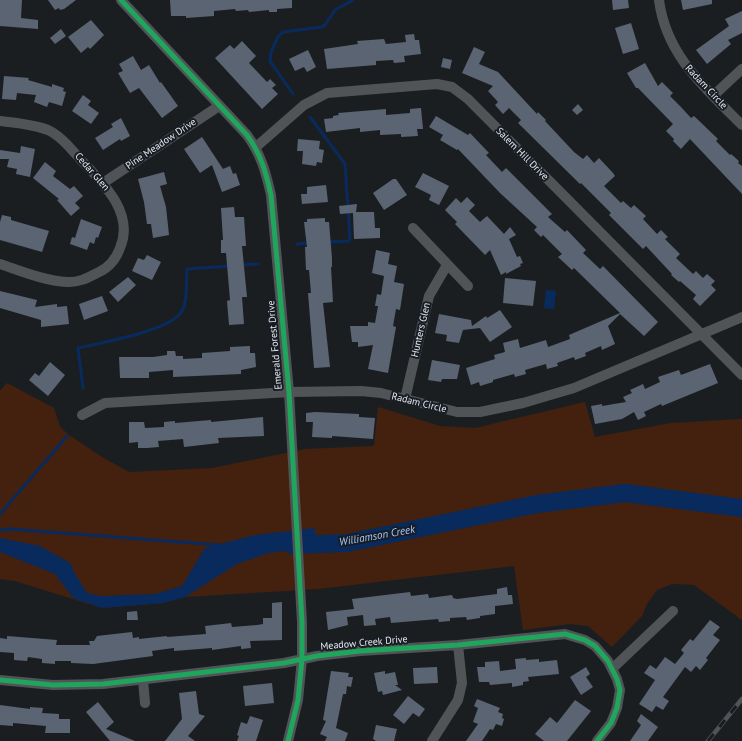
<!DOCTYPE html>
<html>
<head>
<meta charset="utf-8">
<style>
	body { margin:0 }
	canvas { display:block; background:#1b1e21 }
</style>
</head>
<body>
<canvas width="742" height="741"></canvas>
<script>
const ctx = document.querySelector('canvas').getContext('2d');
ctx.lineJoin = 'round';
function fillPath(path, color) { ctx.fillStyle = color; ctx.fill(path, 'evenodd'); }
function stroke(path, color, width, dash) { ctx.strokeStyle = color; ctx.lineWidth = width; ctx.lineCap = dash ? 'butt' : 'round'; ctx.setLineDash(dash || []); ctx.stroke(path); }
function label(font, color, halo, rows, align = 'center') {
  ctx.font = font + ' "PT Sans",sans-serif'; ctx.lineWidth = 4; ctx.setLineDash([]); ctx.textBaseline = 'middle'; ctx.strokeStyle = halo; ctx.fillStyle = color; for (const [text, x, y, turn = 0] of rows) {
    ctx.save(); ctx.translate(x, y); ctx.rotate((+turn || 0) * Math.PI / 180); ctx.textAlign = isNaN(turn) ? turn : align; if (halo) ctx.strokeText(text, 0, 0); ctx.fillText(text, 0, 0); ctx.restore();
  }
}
const green = new Path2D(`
	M7,383L54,408L60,427L69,435L102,457L129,472L212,468L306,449L374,446L378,407L440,426L475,428L585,402L595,437L671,423L742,419V620L694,585L672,584L657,590L647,604L642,616L612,647L588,626L570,624L523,630L514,566L318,589L185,597L163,603L102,608L15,581L0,579V391Z`);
const water = new Path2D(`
	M546,290L556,291L554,309L544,308Z
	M315,528L316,547L269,553L237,564L185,597L163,603L102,608L73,598L55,574L0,552V538L40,546L70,563L75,574L87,593L100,596L155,594L182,586L205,548L255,535Z`);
const stream = new Path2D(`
	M293,94L270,61L271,52L278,37L283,32L322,27L325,25L335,10L353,0
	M310,117L345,164L350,238L349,241L328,242
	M297,244L309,243
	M241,265L258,264
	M83,388L78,348C100,343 171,331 182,311C188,300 186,281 187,269L230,266
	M0,514L67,436
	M0,530L10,529L219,545`);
const river = new Path2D(`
	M292,545L347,543L537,504L625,493L742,508`);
const building = new Path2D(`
	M0,0H22L21,18L38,20V29L0,26Z
	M48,0H76L64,9L60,10L59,8L55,10Z
	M170,0H292V8L277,9V12H269V10L249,12L248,10L236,11L235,9L214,11V16L186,18V16H171Z
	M612,0H628L629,8L613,10Z
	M681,0H712V4L683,10Z
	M742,11V33L728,40L731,44L707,64L696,50L729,26L725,19Z
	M91,20L104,35L90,49L88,47L81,53L68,37Z
	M631,23L639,49L623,54L615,28Z
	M61,29L66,36L55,44L50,38Z
	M414,34L415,40H419L421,54L404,56L405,62L394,63L393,60L376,61V65L327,69L324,49L358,44L357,41L384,39L386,44L406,42L405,35Z
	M242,41L256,56L249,63L267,82L270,79L276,85L272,88L278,94L262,109L215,58L230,45L234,49Z
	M474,47L485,52L479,64L498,72L537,114L538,112L546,120L545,121L574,152L583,159L587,155L594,163L599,158L613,173L615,176L604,186L621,203L623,201L631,208L634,205L646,216L643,219L657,234L661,230L668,237L665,239L680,254L676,258L693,274L696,271L703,278L707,274L715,281L711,285L716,290L700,306L693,299L696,295L680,281L679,282L671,275L672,274L646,246L643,249L609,215L611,213L581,183L580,184L518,123L521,120L509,108L503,114L495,105L498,102L488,91L493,86L462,73Z
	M308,50L316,67L307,72L304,67L295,71L289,59Z
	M133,56L141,70L149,65L160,83L161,82L178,106L162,118L139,88L130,93L118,73L123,71L119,64Z
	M443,58L452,60L450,69L441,67Z
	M645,63L658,86L662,82L673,93L670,96L681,107L691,118L694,116L718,139L716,141L730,155L731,154L739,161L738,163L742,166V194L690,139L681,149L673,141L674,139L666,131L673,124L638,88H636L627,73Z
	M4,76L29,78L28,80L52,87V84L64,88L63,91L66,92L62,106L49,102L47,107L34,102L36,95L17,93L16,100L2,99Z
	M83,95L91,101L88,105L99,113L91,124L72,111Z
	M578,104L583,110L577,115L572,110Z
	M421,108L423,129H417L418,136L401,137V134L380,135V130L360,132V128L326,132L324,119L333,118V116L339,115L338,113L386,109V115L410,113V109Z
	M436,116L468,135L470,133L489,153L486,155L502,172L506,168L552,214L548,217L565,232L567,230L586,250L583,253L600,269L603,266L658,322L644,336L620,314L608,326L615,344L602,350L601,346L585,353L586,356L575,360L574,357L557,363L558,366L547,369L546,364L525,370L526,374L515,377L514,374L493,380V382L480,386L479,382L471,385L466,368L495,359L494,355L505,352L503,343L518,339L520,348L546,340L548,347L570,339L569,335L620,313L574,268L572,270L558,257L562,254L543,235L541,237L534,230L537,227L500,193L458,149L457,150L440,140L443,135L429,127Z
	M121,118L130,136L121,141L120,139L103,150L95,138L113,127L111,124Z
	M202,137L223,169L230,166L233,174L236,173L240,185L222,192L212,165L200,173L184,149Z
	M298,139L320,141L319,149L324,150L322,163L317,162L316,166L302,164L303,151H297Z
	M21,146L35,149L30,177L16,174L17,169L7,167L9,159H0V150L20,153Z
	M45,162L56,171L53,176L70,189L74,186L83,196L75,203L80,208L71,216L57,200L59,199L33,178Z
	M164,172L167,184L160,186L166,207L169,235L153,238L151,224H147L144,202L138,179Z
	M423,173L449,186L439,205L429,200L431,195L415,187Z
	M393,179H396L407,195L384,210L373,193Z
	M326,185L328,202L302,204L301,194H307V187Z
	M467,197L475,205L469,211L480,222L487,216L504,234L510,227L516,235L509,239L517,257L520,256L523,263L520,264L521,266L506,274V272L501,275L490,250L485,255L455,224L457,222L445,210L456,198L461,203Z
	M357,204L356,212H374L375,228H380V238L354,239L353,213L340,214L339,206Z
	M234,207L235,217H244L246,246H242L247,297H242L244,324L229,325L227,301L230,300L226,253H221V240H223L221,208Z
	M2,215L11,217V220L49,231L42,252L0,240V222Z
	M325,218V222H329L332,258V267H331L333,302L323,303L330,367L314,368L308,293H311L309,270H306L305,247H307L304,222H307V219Z
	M81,219L102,227L98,238L96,237L94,244L90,242L87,250L70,244L72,237L75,238Z
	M376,250L390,253L388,264L397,266L394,282L404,284L400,310L396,309L393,326L396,327L388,373L368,369L373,345L358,347V342H352L350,326H368V322L375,323L378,306H375L377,294L381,295L384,276L372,273Z
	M147,255L161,262L152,280L132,271L138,258L144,260Z
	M128,277L136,285L118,302L109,292Z
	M505,278L536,281L533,306L503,303Z
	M0,291L37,300L35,307L57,304V307L67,306L69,324L41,327V320L0,308Z
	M102,296L108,311L84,320L79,304Z
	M500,310L512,327L490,342L480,328L463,330L459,343L446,341L447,335L435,333L439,314L471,320L472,326L486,316L487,318Z
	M250,346V353H255L256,367L241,370V374L173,377V370L149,372V378H120L119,357H153L167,355V351H175L176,356H183V359L202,358V353L230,351V347Z
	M432,360L460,365L457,379H442L441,382L428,380Z
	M50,362L65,375L48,396L29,380L35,373L39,376Z
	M710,364L718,383L662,406L661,404L644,412L646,416L638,420L634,412L622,419L595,424L591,406L602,404V406L626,402L623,397L632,393L630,390L643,384L645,389L660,382L658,377L679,370L681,375Z
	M315,412L359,414V417L375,418L373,439L332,436V438L312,437L313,422H306V413Z
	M263,417L264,436L218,438L219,443L193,446L184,447L183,439L158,441L159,447L147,448H138V442L129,443V422H144L145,428L164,427V422L175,421V423L211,420V422Z
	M507,587L508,595H512L513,604L495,606V614L480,616V618L467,620L466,617L450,618V621L439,622L438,619L391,623L390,617L375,619L376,625L364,626L363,615L347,617L348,625L328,630L326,612L354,609L352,599L410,592L411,596L428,594L429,598L452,595L453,598L457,599L497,594V589Z
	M282,602V640L250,641L251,648L241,649V646L212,650V648L174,651V648L166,649L152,651L153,656L93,664L71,663V661H55V664L42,663V659L28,657L27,661L14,660V653L0,652V638L7,639V636L57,640L56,645H90L89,641H94L97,636L132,632L133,638L139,637V639L167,636V637L206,634L205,626L231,623L232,627L257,625L263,624V618H272V603Z
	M137,611L138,620H127V612Z
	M710,620L720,627L713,635L720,640L706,658L708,660L700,670L696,666L691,672L685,667L663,697L669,701L663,710L656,706L652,712L639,704L655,680L644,673L650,665L656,669L665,657L675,664L684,653L681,650L690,639L693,641Z
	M526,658V660L539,659V662L557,660L559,674L528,677L529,681L523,682V685L512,687V683L490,685L489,682H479L477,667H485V662L499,661L500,671L516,669L515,659Z
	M437,667L438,683L414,684L413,668Z
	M586,667L590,674L586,677L593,687L581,695L570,677Z
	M331,671L349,673L348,677H353L351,687L347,686L346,694H343L336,728L348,733L345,741H325L327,737L320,734L326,721L323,720Z
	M385,671V674L395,672L398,685H395L402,690L383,695L382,691L378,692L374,673Z
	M272,683L274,703L245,706L243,686Z
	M196,691L199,714L205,716L188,736L195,741H165L182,719L179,693Z
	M408,696L425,709L419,717L413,713L404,724L393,715Z
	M477,699L500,708L498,712L503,714L502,718L504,719L502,726L496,724L493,730L490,729L482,741H466L478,724L473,722L478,708L474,706Z
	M575,700L591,711L567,741H544L535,734L550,717L557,723Z
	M98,702L114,722L106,729L135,741H110L86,712Z
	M0,705L30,709V707L43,708L42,713L59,714V719H70V733H45L46,726L13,723V726L0,725Z
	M641,714L658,727L648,741H630L641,725L637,721Z
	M250,716L263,720L256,741H237L239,736L237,735L241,722L247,724Z
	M376,725L397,729L394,741H376L373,739Z`);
const minor = new Path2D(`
	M121,0L247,135C261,154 266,173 271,195L289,392L302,622V659L298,700L288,741
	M659,0C666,55 705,88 742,125
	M713,96L742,69
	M0,121C16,123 33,124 48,130C61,136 71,149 81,160C103,183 135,213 120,248C116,259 110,267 99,272C89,277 79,283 67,282C45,281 21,271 0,264
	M256,147L304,105L327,93L437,84L452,87L468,99L742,375
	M103,183L219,106
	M413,228L468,286
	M405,399L429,296L447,265
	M82,415L105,403L289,392L361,391L381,393L457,412H480L523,403L574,388L742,317
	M612,669L673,611
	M0,680L53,685L103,684L284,663L317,656L360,651L458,645L565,634L585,640L595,646L608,661L617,679L620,690L617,708L611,723L597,741
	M143,680L145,703
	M432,741L458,700L462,683L458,645`);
const rail = new Path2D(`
	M708,741L742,699`);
const cycleway = new Path2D(`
	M121,0L247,135C261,154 266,173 271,195L289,392L302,622V659L298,700L288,741
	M0,680L53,685L103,684L284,663L317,656L360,651L458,645L565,634L585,640L595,646L608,661L617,679L620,690L617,708L611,723L597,741`);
const streetNames = [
	["Radam Circle",706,87,47],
	["Pine Meadow Drive",161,144,-34],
	["Salem Hill Drive",522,154,45],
	["Cedar Glen",92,172,49],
	["Hunters Glen",421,330,-77],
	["Emerald Forest Drive",275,345,-95],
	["Radam Circle",419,403,14],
	["Meadow Creek Drive",364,643,-5]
];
const waterNames = [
	["Williamson Creek",377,536,-10]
];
fillPath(green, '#43210e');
fillPath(water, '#082a5d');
stroke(stream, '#082a5d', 3);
stroke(river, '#082a5d', 18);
fillPath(building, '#5a6472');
stroke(minor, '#515457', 10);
stroke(rail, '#515456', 4.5);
stroke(rail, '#181d24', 3, [9]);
stroke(cycleway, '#20a55d', 5);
label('10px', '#e7eaef', '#181d24', streetNames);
label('italic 11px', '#a5c7fb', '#181d24', waterNames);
</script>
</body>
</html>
